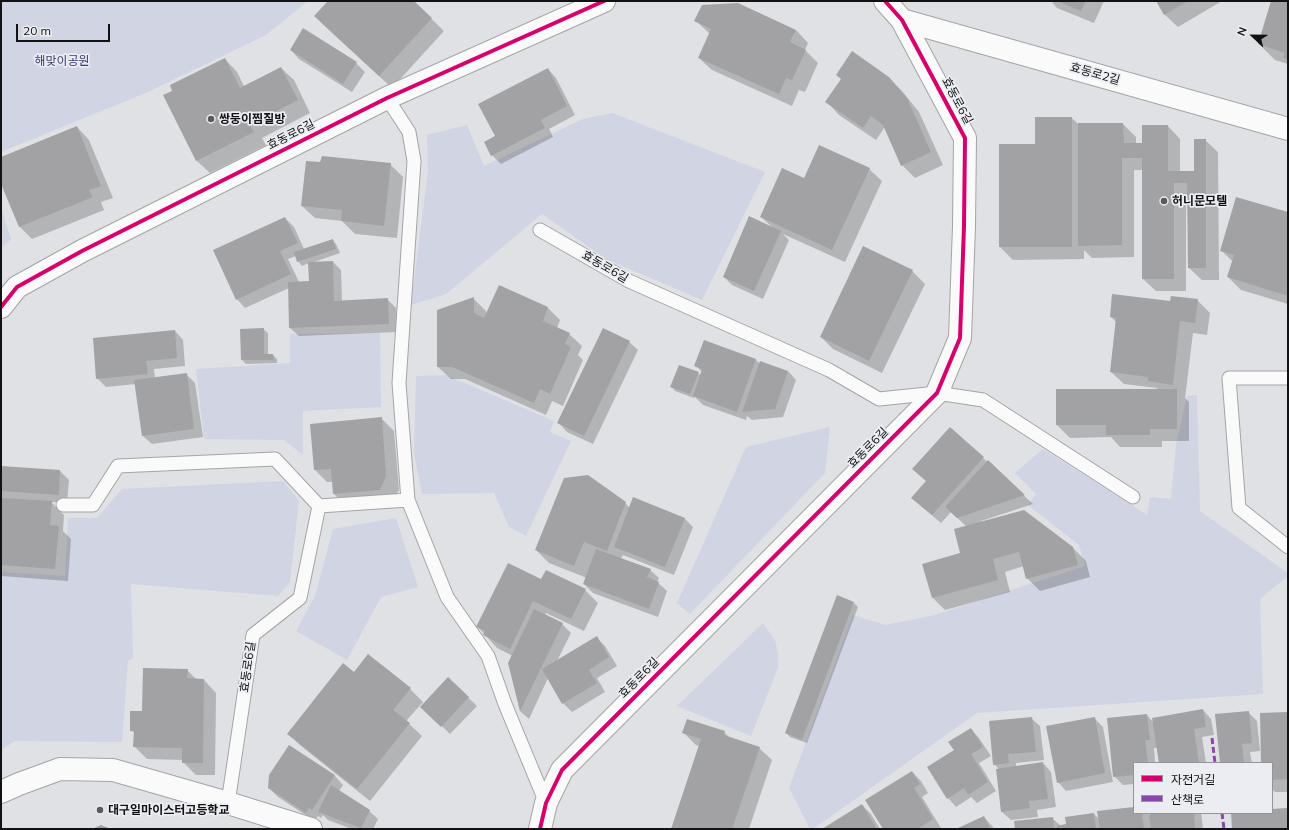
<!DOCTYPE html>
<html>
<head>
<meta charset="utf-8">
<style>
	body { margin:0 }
	#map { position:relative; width:1289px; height:830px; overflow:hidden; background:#e0e1e4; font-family:Mulish,"Noto Sans KR",sans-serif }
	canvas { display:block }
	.frame { position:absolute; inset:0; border:2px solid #121214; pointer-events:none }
	.legend { position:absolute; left:1133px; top:762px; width:140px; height:52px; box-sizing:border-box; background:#ecedf2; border:1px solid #959599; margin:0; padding:5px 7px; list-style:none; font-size:12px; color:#121214 }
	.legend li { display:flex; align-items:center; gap:8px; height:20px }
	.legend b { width:20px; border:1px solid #959599 }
	.north { position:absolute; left:1233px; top:16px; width:40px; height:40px; -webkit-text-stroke:3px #ecedf2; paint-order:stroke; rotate:292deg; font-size:11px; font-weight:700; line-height:16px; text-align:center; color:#121214 }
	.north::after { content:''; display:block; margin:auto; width:14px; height:18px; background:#121214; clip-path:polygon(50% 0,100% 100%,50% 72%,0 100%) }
	.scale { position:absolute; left:16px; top:24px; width:94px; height:18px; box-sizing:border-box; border:2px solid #121214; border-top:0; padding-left:5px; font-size:12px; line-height:14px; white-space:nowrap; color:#121214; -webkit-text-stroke:3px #ecedf2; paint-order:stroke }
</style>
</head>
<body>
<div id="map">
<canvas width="1289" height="830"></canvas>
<div class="frame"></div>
<ul class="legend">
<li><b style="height:5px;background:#d6006c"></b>자전거길</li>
<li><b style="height:5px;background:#8e44ad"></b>산책로</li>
</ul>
<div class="north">N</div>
<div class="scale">20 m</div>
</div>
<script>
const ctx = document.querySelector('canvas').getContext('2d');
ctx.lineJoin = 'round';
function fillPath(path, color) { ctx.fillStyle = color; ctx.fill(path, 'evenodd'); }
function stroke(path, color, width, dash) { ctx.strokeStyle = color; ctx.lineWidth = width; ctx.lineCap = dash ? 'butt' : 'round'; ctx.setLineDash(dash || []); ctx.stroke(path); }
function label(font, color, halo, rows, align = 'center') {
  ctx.font = font + ' Mulish,"Noto Sans KR",sans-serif'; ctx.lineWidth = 3.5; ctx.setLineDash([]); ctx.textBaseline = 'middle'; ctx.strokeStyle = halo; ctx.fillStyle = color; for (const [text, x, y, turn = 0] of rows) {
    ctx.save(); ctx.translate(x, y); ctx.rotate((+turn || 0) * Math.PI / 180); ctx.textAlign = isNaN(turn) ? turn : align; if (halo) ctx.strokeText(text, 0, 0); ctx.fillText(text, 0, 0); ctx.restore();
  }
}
const green = new Path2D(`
	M1,1H308L266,35L148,92L1,152Z
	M612,113L765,172L702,300L606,259L542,214L446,294L411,305L428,170L427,135L467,125L484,166L583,119Z
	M1,208L11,239L1,248Z
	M380,333L381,407L303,411V455L284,440L204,439L196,369L290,363V334Z
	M446,375L554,421L550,432L571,441L526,536L509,527L494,493L422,494L414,453L416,376Z
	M1197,395L1200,511L1288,573V576L1260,599L1263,694L977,713L813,829H810L789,788L853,615L885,625L931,616L1085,566L1079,545L1028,505L1036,494L1015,473L1043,449L1147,515L1150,497L1171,499L1176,444L1187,396Z
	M830,427L825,473L690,614L677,603L746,447Z
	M283,481L299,501L290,582L278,596L131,584L133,658L128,661L122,742L15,741L1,750V572L65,576L68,518H97L122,489Z
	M396,518L418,587L381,597L347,660L296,631L315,596L333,529Z
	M763,623L775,640L778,653V668L751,736L677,706Z`);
const shadow = new Path2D(`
	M329,1H413L444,31L392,88L328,29Z
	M1051,1H1104L1094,23L1057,8Z
	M1157,1H1222L1178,27L1165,15Z
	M1272,1H1288V64L1275,60L1259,44Z
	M696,21L796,30L808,43L805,50L818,63L805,92L799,90L792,106L712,70L699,58L710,34Z
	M304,30L356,63L365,72L352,92L299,59L291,50Z
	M225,59L237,72L244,86L281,68L294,80L310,113L262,138L266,145L210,173L197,161L164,96Z
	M548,69L556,78L575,115L549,129L553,137L501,164L492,155L496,136Z
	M889,78L902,91L919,112L943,165L915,178L902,165L886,129L884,128L876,140L839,115L827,102L842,80Z
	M1036,118H1072L1078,124H1123L1136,137V144H1143L1168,126L1180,139V172H1196L1205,140L1218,152L1219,280H1202L1189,268V195H1186V291H1156L1143,279V170H1134V257L1092,258L1084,250V259L1013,260L1000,247L1036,145Z
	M77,127L89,140L113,198L101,202L104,210L32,239L20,227L1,181V158Z
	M390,164L403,177L397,238L355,234L342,221L315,218L302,206Z
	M869,169L882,181L845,262L783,234L789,240L763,299L732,285L724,277L772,227L761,217L805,179Z
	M1288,213V304L1241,290L1228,277L1233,262L1221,250Z
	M285,218L294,227L304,249L332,240L336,244L340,253L314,262H333L341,270L342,301L388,300L396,308L397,332L299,336L290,328L289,288L245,308L237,299ZM296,256L298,261L302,266L309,263L310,282H299L288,259Z
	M912,271L925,284L882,373L833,349L821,337Z
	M473,298L486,311V317L548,308L560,320L557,328L569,334L582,346L578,355L583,360L563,406L552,401L546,415L465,379H451L438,367Z
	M1197,300L1210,313L1207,335L1193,333L1185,398L1189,402V441H1162V447H1120L1111,437L1070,438L1057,425L1157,390V388L1124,384L1111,372L1117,323L1111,317L1171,302Z
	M263,329L268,333V355H273L277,359V363L246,364L242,360Z
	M175,331L183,340L185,366L154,369L155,378L186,374L195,383L203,437L152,444L143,436L136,384L106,387L97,378Z
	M704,341L756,360L760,364L788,371L796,380L783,417L752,420L747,416L746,420L703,405L695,397L694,398L675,391L671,386L698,373L701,376L702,372L696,366Z
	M629,342L638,350L593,444L567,432L559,423Z
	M381,418L394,431L399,490L392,502L346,506L334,494L333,482H327L315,470Z
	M983,458L1033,504L981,521V523L1073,548L1086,561L1090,577L1040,591L1027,578L1024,566L1005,572L1010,592L945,610L932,597L961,554L967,527L951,512L941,523L921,506Z
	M1,467L60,471L69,480L67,503L51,502L64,515L63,531L71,539L68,581L1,576Z
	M625,503L630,508L684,518L693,527L674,575L623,555L621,559L650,570L659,578L657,582L667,591L658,617L593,593L584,584L587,578L549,563L536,550Z
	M542,581L585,590L598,603L584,631L546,613L545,616L562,624L571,633L557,661L596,637L605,646L617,666L597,678L605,692L572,712L563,703L548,678L529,719L520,711L509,663L513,656L497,648L477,626Z
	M854,603L858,607L807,743L790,737L786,733Z
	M368,655L410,689L423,702L406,721L422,736L370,801L301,746L289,734L354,673Z
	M187,670L197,680H204L216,693L215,775H196L183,762V760L147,759L134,746L135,734L131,730L143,712Z
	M448,678L477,706L450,734L422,707Z
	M1203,710L1211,719L1214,735L1202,737L1206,763H1160L1157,748H1154L1155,763H1134V784L1123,785L1114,776L1147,715L1153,722Z
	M1248,712L1257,721L1260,751L1250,752L1252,763H1221Z
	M1288,713V792H1275L1272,789V763H1262Z
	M1031,718L1040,726L1044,760L1016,763V767L1043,763L1051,772L1056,807L1037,810L1038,817L1011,820L1002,812L999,769L994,764Z
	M1094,718L1103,727L1113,782L1066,791L1058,782Z
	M971,729L979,738L991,756L979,763L996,791L977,803L971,797L956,807L948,798L955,751Z
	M683,732H724L731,739L759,748L772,760L749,829H672L699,746L696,745Z
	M289,746L335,776L343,785L339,791L369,811L378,819L373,829H352L328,820L323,815L321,818L318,816L315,821L278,797L269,788Z
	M912,772L921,781L928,793L922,797L941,828L939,829H884Z
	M862,805L871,814L880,829H824Z
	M1134,808V813H1147L1151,817L1150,813H1201L1203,829H1016L1052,818L1061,826L1094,814L1100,820Z
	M1287,809L1288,810V829H1233L1232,813H1272V810Z
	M984,817L992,826L994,829H958Z`);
const building = new Path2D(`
	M328,1H414L432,18L379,76L314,16Z
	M1057,1H1086L1081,11Z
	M1156,1H1188L1164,15Z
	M1271,1H1288V59L1283,58L1285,53L1258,44Z
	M738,3L796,30L790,42L806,50L792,80L786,78L779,94L698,58L711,29L694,21L702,5Z
	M303,28L357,62L343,84L290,50Z
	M852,51L889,77L907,98L931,152L901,166L883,125L871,116L863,128L825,102L841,79L836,75Z
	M225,58L240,88L281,67L298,100L250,125L254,132L196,161L163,95L172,91L170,85Z
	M548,68L567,106L541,120L545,128L491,156L484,142L495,136L478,104Z
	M1035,117H1072V247H999V144H1035Z
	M1078,123H1123L1124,143H1142V125H1168V171H1194V139H1206V268H1188L1187,183H1174V279H1142V158H1122V245L1078,246Z
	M77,126L101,186L89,190L93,197L19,227L1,184V157Z
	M819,145L870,168L832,250L760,217L782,168L804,178Z
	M322,156L391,163L384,226L341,221L342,210L301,206L306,161L320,162Z
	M1236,197L1288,212V296L1227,277L1234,255L1220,251Z
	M749,216L781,231L754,291L723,277Z
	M285,217L298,243L280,251L291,274L236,300L213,250Z
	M333,239L336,249L297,262L294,252Z
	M863,246L913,270L869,361L820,337Z
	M333,261L334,301L388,298L389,324L289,328L288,282L309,281L308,262Z
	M499,285L548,307L543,321L570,333L565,344L571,347L550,394L540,389L534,403L452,367H437V310L474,297V313L484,318Z
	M1112,294L1170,301L1171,296L1198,299L1195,323L1180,321L1173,385L1148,381V377L1110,372L1116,318L1110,317Z
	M264,328V354H273L274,360H241L240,329Z
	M603,328L630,341L584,436L557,423Z
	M175,330L177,358L146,361L148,374L96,379L93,338Z
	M704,340L756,359L737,412L693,396L702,369L694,366Z
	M760,361L788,371L775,409L742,412Z
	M679,365L699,372L690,394L670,387Z
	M187,373L194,429L142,436L134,380Z
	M1056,389H1177V429H1150V435H1106V425H1056Z
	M382,417L386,476L380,490L333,494L331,469L314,470L310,424Z
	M950,427L984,457L932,515L911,498L926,481L912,469Z
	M988,460L1025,495L957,518L945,507Z
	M1,466L60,470L59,495L1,491Z
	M588,475L626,502L607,551L584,542L574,566L535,550L564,478Z
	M633,497L685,518L665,567L614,547Z
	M1,498L52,501L50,525L59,526L55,569L1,565Z
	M1024,510L1073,547L1078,565L1026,579L1019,552L993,559L998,580L932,598L922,564L960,553L954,529Z
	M596,549L651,569L647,577L659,582L649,609L583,584Z
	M508,563L541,579L546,570L586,589L571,619L533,601L510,649L483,635L485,631L476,627Z
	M837,595L854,602L802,740L785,733Z
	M534,609L563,623L520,711L508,663Z
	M597,636L609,657L589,670L597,683L562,704L542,669Z
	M368,654L411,688L393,710L410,723L357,789L287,734L343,663L354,672Z
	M143,668L188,669L187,678L204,679L203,763H182V748L133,747L134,731H130V711H142Z
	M448,677L469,697L441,727L420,707Z
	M1203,709L1206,727L1194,729L1199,763H1159L1152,718Z
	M1249,711L1252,743L1242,744L1244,763H1220L1215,714Z
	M1288,712V779L1272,780V763H1261L1260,713Z
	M1147,714L1150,740H1145L1148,763H1134V775L1113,777L1107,718Z
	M1032,717L1036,752L1008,754L1009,763L993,765L989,721Z
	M1095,717L1105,773L1057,783L1046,726Z
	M687,719L725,731L724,735L760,747L732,829H671L701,739L682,733Z
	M971,728L983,747L971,754L988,782L968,795L964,788L947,799L927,767L954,750L948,742Z
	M289,745L335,775L312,810L309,808L306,813L268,788L269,775Z
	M1043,762L1048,799L1029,801L1030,808L1001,812L996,769Z
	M912,771L920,784L914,788L933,819L917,829H883L865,800Z
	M331,785L370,810L361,828L318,812Z
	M862,804L877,829H822Z
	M1134,807V813H1142L1144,829H1100L1097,811Z
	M1287,808L1288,829H1232L1231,813H1272V809Z
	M1094,813L1096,829H1057V826L1066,824L1065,817Z
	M1149,813H1194L1195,829H1151Z
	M984,816L990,829H956Z
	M1053,817L1054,829H1015L1014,821Z
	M101,825L111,829H92Z`);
const lane = new Path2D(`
	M387,98L409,132L414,161L399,383L408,500L447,597L488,656L505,704L546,803
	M540,230L629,281L829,370L879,399L937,393L983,400L1133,497
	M1288,378H1229L1239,508L1288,547
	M63,505H93L118,466L275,459L319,506
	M228,803L253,635L300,598L319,506L408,500`);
const street = new Path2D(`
	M902,20L1288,129
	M1,307L17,287L82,251L387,98L604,1
	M1,792L19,784L60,769L113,770L228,803L311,829
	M540,829L546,803L562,770L937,393L960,338L964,226L965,138L902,20L885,1`);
const quiet = new Path2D(`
	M1212,738L1215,763
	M1222,813L1224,829`);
const cycleway = new Path2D(`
	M1,307L17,287L82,251L387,98L604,1
	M540,829L546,803L562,770L937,393L960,338L964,226L965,138L902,20L885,1`);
const markers = [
	[211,119,4,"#5a5a5d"],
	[1164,201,4,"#5a5a5d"],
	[100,810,4,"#5a5a5d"]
];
const parkNames = [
	["해맞이공원",62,61]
];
const streetNames = [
	["효동로2길",1095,74,16],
	["효동로6길",957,101,62],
	["효동로6길",291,135,-27],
	["효동로6길",605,267,30],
	["효동로6길",868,448,-45],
	["효동로6길",248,667,-82],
	["효동로6길",639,678,-45]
];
const poiNames = [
	["쌍둥이찜질방",219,119],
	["허니문모텔",1172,201],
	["대구일마이스터고등학교",108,810]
];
fillPath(green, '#d1d4e3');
fillPath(shadow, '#0003');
fillPath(building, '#a2a2a4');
stroke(lane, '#a4a4a6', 15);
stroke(street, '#a4a4a6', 24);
stroke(lane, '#fafafb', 13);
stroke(street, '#fafafb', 22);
stroke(quiet, '#8e44ad', 3, [6, 3]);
stroke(cycleway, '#d6006c', 4);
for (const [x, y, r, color] of markers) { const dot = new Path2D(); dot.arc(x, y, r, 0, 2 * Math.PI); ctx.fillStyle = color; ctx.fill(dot); stroke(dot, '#ecedf2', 1.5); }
label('12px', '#373c6f', '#ecedf2', parkNames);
label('12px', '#121214', '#ecedf2', streetNames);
label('bold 12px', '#121214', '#ecedf2', poiNames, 'left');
</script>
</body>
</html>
